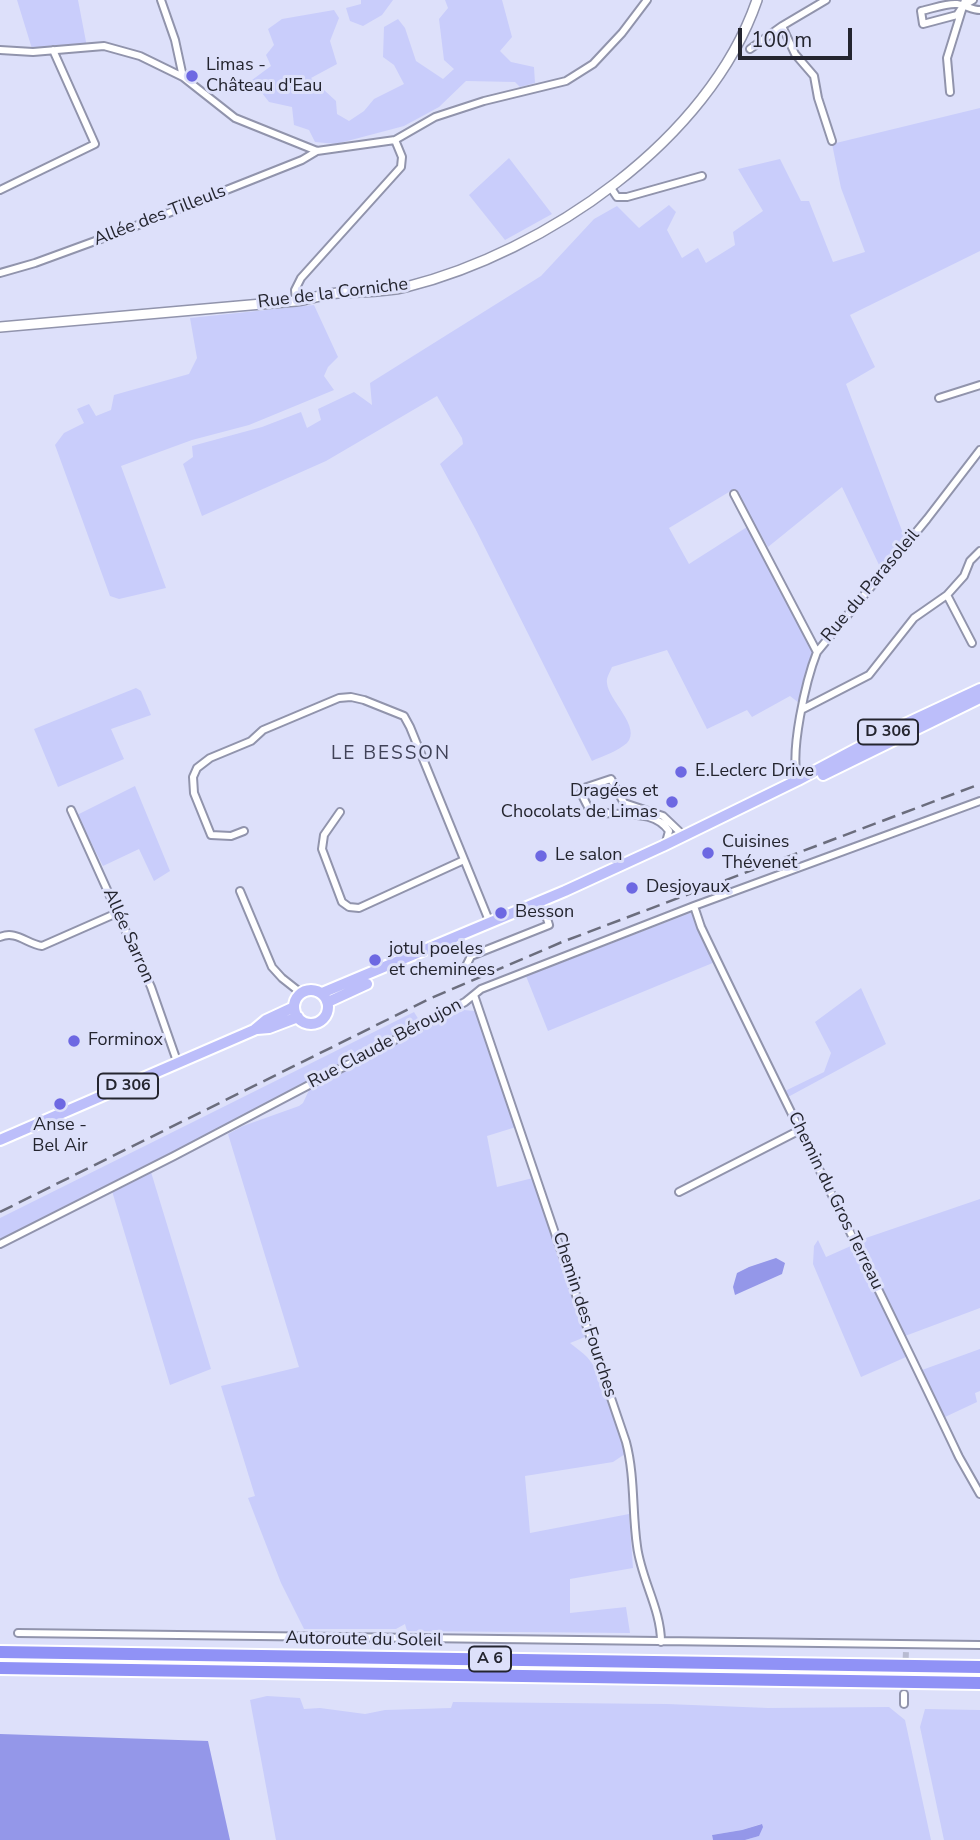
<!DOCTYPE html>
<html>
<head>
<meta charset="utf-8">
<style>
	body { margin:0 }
	#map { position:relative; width:980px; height:1840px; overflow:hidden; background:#dde0fa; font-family:"Nunito Sans",sans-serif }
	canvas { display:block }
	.scale { position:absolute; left:738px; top:28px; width:114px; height:32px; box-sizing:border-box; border:4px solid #24252f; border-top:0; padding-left:9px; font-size:21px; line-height:24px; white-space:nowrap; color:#24252f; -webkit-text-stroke:5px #dde0fa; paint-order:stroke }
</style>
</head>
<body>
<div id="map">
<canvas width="980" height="1840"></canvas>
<div class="scale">100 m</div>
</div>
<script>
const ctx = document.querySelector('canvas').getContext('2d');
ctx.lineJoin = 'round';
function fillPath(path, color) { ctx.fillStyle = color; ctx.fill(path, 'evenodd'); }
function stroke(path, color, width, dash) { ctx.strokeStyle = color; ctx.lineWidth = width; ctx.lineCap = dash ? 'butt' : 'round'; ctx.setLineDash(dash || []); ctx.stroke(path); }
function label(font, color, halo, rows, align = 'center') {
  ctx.font = font + ' "Nunito Sans",sans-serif'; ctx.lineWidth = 6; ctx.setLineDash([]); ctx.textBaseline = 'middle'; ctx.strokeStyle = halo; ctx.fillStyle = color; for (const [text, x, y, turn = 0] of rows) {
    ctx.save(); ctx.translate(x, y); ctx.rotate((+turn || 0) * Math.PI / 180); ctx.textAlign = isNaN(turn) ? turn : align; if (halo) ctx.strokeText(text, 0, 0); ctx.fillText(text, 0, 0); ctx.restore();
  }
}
const green = new Path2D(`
	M17,0H78L87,47L33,52Z
	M361,0H393L382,15L363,26L350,21L346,8L361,4Z
	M445,0H502L512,37L500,51L511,62L534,67L535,83L520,87L515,82L466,81L439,107L404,126L336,144L315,142L309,130L294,125L292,107L269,102L252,80L271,66L266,55L274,45L268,29L282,19L334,10L339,18L330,41L337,64L311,78L336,101L337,114L349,121L364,111L374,99L404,84L394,65L383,57L384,27L398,19L405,28L416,61L443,79L454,69L444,60L439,19L448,8Z
	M980,108V251L850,315L875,367L846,384L904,536L880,567L842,487L768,547L734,489L669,528L689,564L747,527L814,649L799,703L790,696L752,717L747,710L707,729L667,650L612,667C610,672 606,678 607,683C608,700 642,727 627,743C618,751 603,756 592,761L475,528L440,464L463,444L462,438L437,396L326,461L202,516L183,464L193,457L192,446L262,427L301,412L307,428L321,420L318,409L354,392L372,405L370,383L541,276L594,219L617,206L639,228L669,205L676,212L667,230L682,258L698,248L706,263L735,245L733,232L763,211L738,169L780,159L801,201H809L833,262L865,252L841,188L832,144Z
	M509,158L552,214L505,240L469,195Z
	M314,305L338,357L328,367L324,376L334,390L249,425L192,440L121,466L166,588L119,599L110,596L55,445L64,433L84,423L77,409L89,404L96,416L111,410L114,395L189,374L197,358L190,318Z
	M136,688L141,691L151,715L111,729L124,759L58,787L34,729Z
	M135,786L170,871L154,881L139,849L103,866L77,815Z
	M693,912L715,962L548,1031L526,976Z
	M861,988L886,1044L788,1097L785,1091L824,1072L831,1053L815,1022Z
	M464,1010L475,1011L516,1127L487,1136L497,1187L533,1178L585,1337L570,1343C575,1347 582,1352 587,1357C605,1376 618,1428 625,1454L613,1462L525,1476L530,1533L629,1514L633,1568L570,1579V1613L626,1607L630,1633L407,1631L405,1624L396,1629H304L281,1583L248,1498L255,1496L221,1386L299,1367L228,1134L243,1126L299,1106L303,1103L310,1088Z
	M414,1012L419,1020L217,1131L0,1241V1218Z
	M151,1172L211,1369L170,1385L112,1191Z
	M980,1199V1308L905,1336L860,1240Z
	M818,1240L826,1257L853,1245L906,1357L861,1377L813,1264L814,1246Z
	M980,1349V1391L975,1393L977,1402L945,1417L922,1370Z
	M267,1696L300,1698L304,1709L320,1708L365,1714L385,1710L451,1708L453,1702L667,1704L768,1708L889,1707L905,1720L931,1840H745L759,1836L761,1824L742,1830L712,1835L713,1840H276L250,1700Z
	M925,1709L980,1710V1840H944L920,1727Z`);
const water = new Path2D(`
	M776,1258L785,1263L782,1274L735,1295L733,1287L737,1273L749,1267Z
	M0,1734L208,1741L230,1840H0Z
	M762,1824L763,1827L759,1836L745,1840H713L712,1835L742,1830Z`);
const streetTunnel = new Path2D(`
	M904,1694L906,1651`);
const street = new Path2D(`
	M161,0L175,40L183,77
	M973,0L963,6L957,15L923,24L921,11C932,9 946,3 957,4C965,5 972,10 980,10
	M782,26L795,54L814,76L818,98L832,141
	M750,49L782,26L826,0
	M0,50L33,52L104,46L140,56L183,77L235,118L317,151L395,140L435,117L484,101L566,81L593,64L622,33L647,0
	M950,92L947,58L965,0
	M611,188L617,197H627L702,176
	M0,190L95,144L53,50
	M0,273L35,263L128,229L302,160L317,151
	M296,301L295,290L301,278L401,167L402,157L395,140
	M939,398L980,385
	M734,494L817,652
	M947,595L972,643
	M803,709L869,675L914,618L947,595L964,576L970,561L980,551
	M798,780C789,753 806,680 817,652L927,519L980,450
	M71,810L151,987L178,1064
	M340,812L324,835L322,849L342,902L349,907L359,908L464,860
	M244,831L231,836L211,835L194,793L193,777L197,768L210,758L251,741L263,730L339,698L351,697L364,700L404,716L410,727L490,923
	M666,842L669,831C651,805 614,820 589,809L581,793L584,788L611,779L624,803L663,816L684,836
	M240,891L272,967L282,978L301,993
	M694,906L701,927C786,1105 875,1279 959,1457L980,1494
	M0,937C16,930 27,944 42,946L117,913
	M465,968L471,956L549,925L543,906
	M474,995L626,1442C635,1476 632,1512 637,1546C641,1579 661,1609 661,1642
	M679,1192L800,1130
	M0,1244L174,1156L389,1043L465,1002L481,989L694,906L980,801
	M18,1633L980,1645
	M904,1704V1694`);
const secondary = new Path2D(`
	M0,327L296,301C310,299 324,294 338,293C362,291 382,293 406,287C546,252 709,140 757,0`);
const primary = new Path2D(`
	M823,775L980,698
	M294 1007a17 17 0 1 1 34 0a17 17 0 1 1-34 0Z
	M322,993L565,891L663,846L798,780L890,731L980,689
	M328,1002L367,984
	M257,1029L269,1028L298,1017
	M0,1140L254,1030L266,1020L294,1007`);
const highway = new Path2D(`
	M0,1652L980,1667
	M0,1668L980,1683`);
const rail = new Path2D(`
	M0,1212L429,999L562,942L980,784`);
const markers = [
	[192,76,7,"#6d68e2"],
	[681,772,7,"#6d68e2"],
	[672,802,7,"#6d68e2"],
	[708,853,7,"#6d68e2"],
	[541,856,7,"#6d68e2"],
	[632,888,7,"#6d68e2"],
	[501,913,7,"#6d68e2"],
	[375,960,7,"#6d68e2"],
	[74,1041,7,"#6d68e2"],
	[60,1104,7,"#6d68e2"]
];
const shields = [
	[888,732,60],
	[128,1086,60],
	[490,1659,42]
];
const shieldNames = [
	["D 306",888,732],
	["D 306",128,1086],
	["A 6",490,1659]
];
const poiNames = [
	["Limas -",206,66],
	["Château d'Eau",206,87],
	["E.Leclerc Drive",695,772],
	["Dragées et",658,792,"right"],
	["Chocolats de Limas",658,813,"right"],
	["Cuisines",722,843],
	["Thévenet",722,864],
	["Le salon",555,856],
	["Desjoyaux",646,888],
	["Besson",515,913],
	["jotul poeles",389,950],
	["et cheminees",389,971],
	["Forminox",88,1041],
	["Anse -",60,1126,"center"],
	["Bel Air",60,1147,"center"]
];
const streetNames = [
	["Allée des Tilleuls",160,216,-21],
	["Rue de la Corniche",333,294,-7],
	["Rue du Parasoleil",871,586,-50],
	["Allée Sarron",128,936,66],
	["Rue Claude Béroujon",385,1044,-28],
	["Chemin du Gros Terreau",835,1201,64],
	["Chemin des Fourches",584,1315,72],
	["Autoroute du Soleil",364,1640,1]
];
const neighbourhoodNames = [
	["LE BESSON",391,754]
];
fillPath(green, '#c9cdfb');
fillPath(water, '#9497e9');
stroke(streetTunnel, '#b8bbd1', 6, [6, 3]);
stroke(street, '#9194ac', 10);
stroke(secondary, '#9194ac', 12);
stroke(primary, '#fff', 14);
stroke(highway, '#fff', 16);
stroke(street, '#fff', 6);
stroke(secondary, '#fff', 9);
stroke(primary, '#bcbefa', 10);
stroke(highway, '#9092f6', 12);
stroke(rail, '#6b6d7d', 2.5, [14, 7]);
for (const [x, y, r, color] of markers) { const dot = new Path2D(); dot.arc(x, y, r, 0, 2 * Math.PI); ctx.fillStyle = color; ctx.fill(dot); stroke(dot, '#dde0fa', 2.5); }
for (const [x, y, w] of shields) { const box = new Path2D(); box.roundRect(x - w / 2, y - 12.5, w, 25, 5); ctx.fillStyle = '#dde0fa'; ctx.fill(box); stroke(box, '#24252f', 2); }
label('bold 16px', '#24252f', null, shieldNames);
label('18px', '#24252f', '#dde0fa', poiNames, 'left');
label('18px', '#24252f', '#dde0fa', streetNames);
ctx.letterSpacing = '2px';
label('19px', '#404257', '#dde0fa', neighbourhoodNames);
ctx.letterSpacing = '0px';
</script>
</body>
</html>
